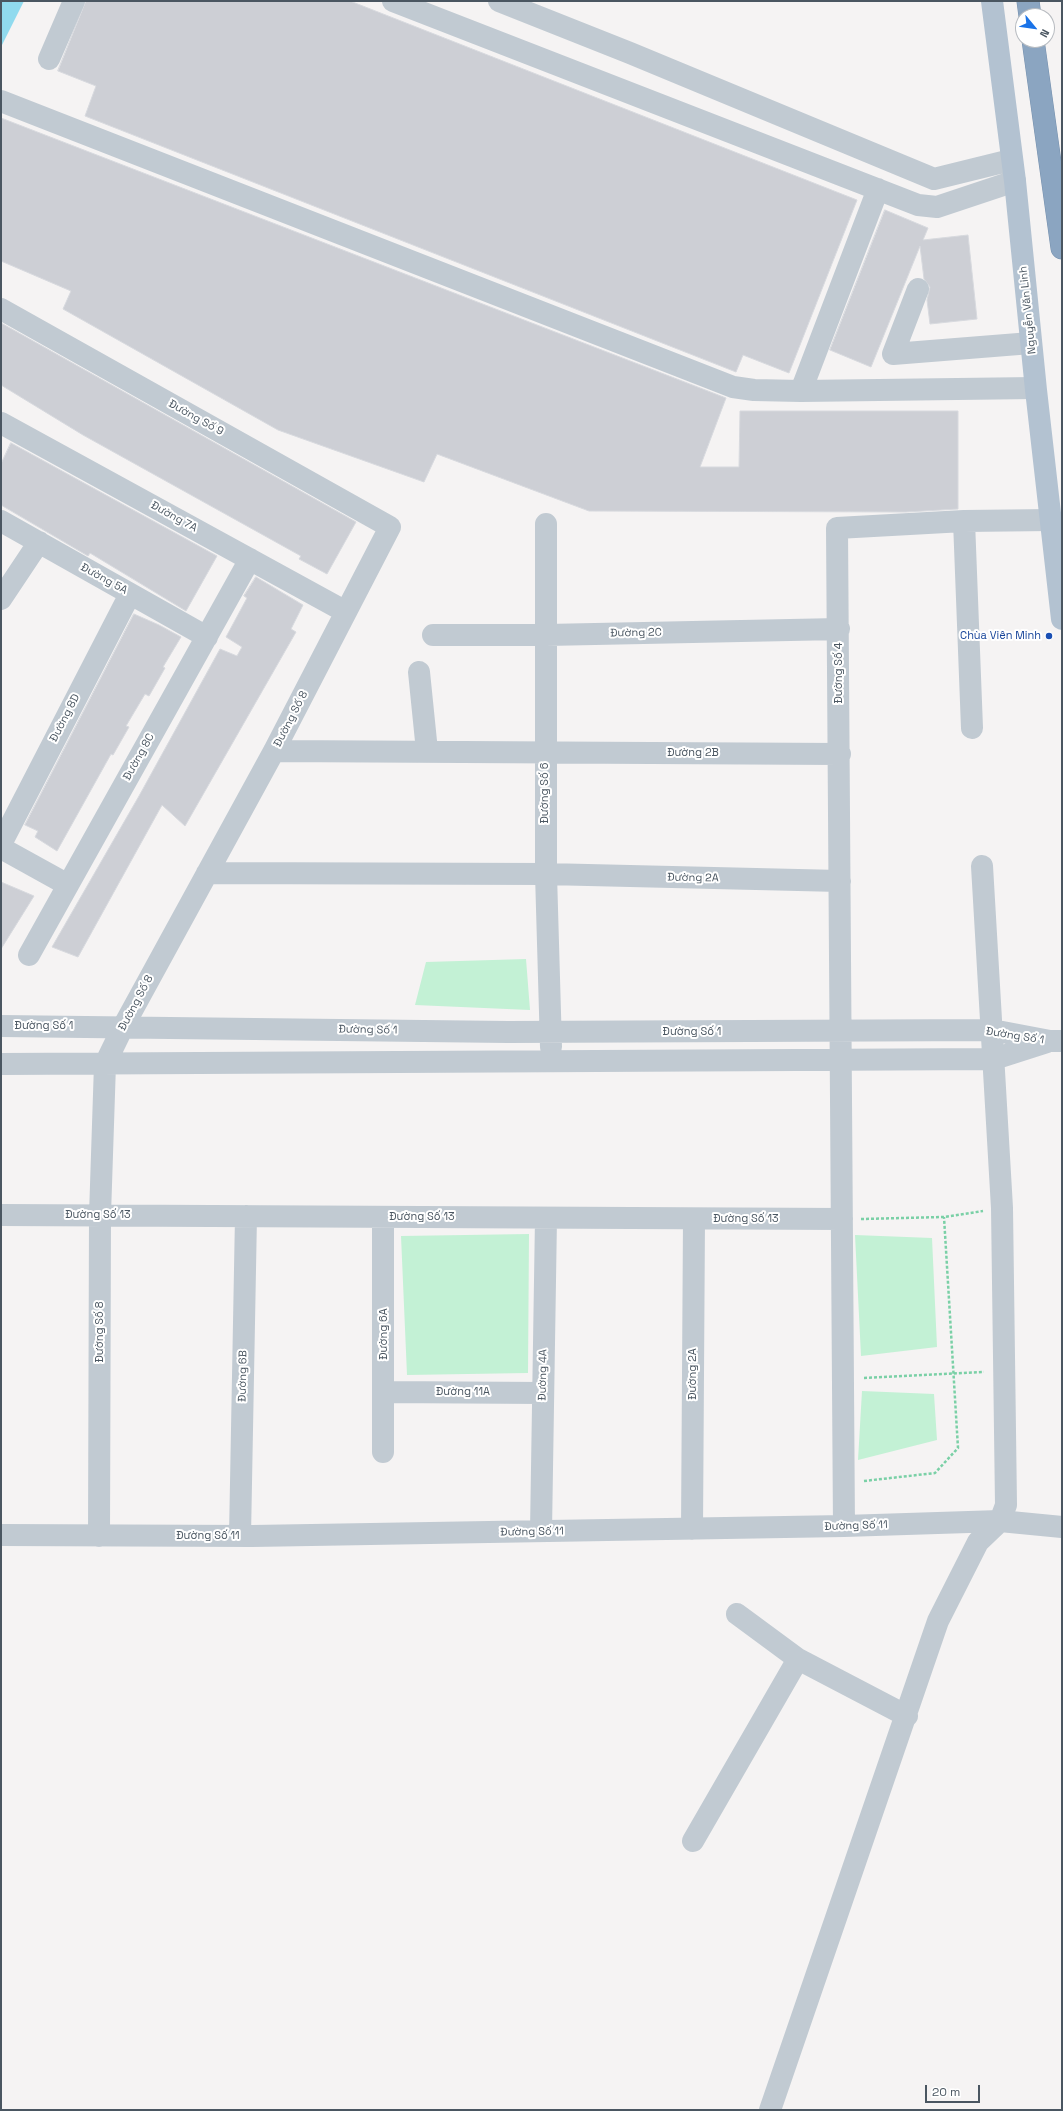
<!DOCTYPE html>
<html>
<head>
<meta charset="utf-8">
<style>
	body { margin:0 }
	#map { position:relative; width:1063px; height:2111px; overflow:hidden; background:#f5f3f3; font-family:"Space Grotesk",sans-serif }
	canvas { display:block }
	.frame { position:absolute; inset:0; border:2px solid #4a5661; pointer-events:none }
	.north { position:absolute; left:1015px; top:8px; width:40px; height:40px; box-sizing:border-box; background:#fff; border:1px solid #b7bbc0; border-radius:50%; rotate:119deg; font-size:11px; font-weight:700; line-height:16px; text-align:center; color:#4a5661 }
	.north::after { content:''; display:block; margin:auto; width:14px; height:18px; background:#1a73e8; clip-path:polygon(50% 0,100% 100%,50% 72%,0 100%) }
	.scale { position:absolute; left:925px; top:2085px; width:55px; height:18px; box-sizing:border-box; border:2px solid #4a5661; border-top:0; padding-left:5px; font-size:12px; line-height:14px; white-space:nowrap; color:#4a5661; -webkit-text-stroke:3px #fff; paint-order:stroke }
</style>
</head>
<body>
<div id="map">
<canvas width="1063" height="2111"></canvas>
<div class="frame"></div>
<div class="north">N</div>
<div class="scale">20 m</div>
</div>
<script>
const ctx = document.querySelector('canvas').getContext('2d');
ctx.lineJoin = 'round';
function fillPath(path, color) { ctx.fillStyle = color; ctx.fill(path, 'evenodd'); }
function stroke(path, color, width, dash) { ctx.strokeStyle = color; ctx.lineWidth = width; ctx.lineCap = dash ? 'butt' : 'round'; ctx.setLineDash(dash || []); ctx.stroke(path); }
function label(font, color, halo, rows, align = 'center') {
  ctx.font = font + ' "Space Grotesk",sans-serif'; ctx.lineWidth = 4; ctx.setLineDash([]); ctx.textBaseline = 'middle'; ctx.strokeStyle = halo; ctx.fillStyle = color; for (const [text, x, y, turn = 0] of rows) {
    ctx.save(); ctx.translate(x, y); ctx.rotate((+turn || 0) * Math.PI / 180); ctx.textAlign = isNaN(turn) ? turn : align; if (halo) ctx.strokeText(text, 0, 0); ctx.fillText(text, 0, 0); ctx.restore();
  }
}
const green = new Path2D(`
	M526,959L530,1010L415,1005L426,962Z
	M529,1234L528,1373L407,1375L401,1236Z
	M855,1235L932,1238L937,1347L861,1356Z
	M862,1391L934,1394L937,1440L858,1460Z`);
const water = new Path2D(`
	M1,1H24L1,47Z`);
const building = new Path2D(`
	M86,1H350L857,200L789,373L743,355L736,372L85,116L96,86L58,71Z
	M1,118L726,398L700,467H739L740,411H958V509L906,512L589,511L437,454L424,482L278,430L63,309L71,291L1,261Z
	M885,210L928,228L923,240L968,235L977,319L930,324L927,300L930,287L924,279L920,246L871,367L830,350Z
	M1,323L356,522L327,574L299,559L301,556L83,435L1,385Z
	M11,443L217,556L186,611L90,553L88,556L1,505V464Z
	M256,577L303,605L291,629L296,632L185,826L162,805L78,957L52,947L139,796L220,649L237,656L242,647L226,637L247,598L244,596Z
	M134,614L159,625L181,637L163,667L165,668L149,696L145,694L126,726L129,727L113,755L111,754L57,851L35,837L38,831L25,825Z
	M1,882L34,896L1,949Z`);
const path = new Path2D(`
	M861,1219L944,1217L983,1211
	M864,1378L984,1372
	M864,1481L935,1473L958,1448L944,1217`);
const minor = new Path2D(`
	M393,1L918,205L937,207L1015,181
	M499,1L630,53L934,179L1011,160
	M49,59L74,1
	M1,101L733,387L754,390L801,391L1035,388
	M918,289L893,354L1031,343
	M1,309L390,527L274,751L123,1027L105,1064L100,1215L99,1536
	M801,391L878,189
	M1,423L346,612
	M1,521L207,637
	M964,521L972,728
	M546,524V874L551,1047
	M1,599L39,542
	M433,635H546L839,629
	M419,672L427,751
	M274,751L840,754
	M1,844L130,594
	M1,848L68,885
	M207,873L546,874L840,881
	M29,955L250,559
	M1,1026L508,1032L992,1030L1050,1041H1062
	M1,1064L994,1059L1047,1042
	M1,1215L842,1219
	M384,1392L543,1393
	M383,1452V1217
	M844,1526L837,528L964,521L1051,520
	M692,1529L694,1219
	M541,1531L546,1218
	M1,1535L252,1536L844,1526L1000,1521L1062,1527
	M240,1536L246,1216
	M737,1614L798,1659
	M693,1841L798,1659L907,1716
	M770,2110L938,1621L978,1542L1000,1521L1006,1505L1002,1208L982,866`);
const major = new Path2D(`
	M992,1L1015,181L1036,390L1062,619`);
const highway = new Path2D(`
	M1028,1L1030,16
	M1033,40L1062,248`);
const markers = [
	[1049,636,4,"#1a4fb4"]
];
const streetNames = [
	["Nguyễn Văn Linh",1028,310,-96],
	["Đường Số 9",196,418,29],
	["Đường 7A",174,517,29],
	["Đường 5A",104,579,29],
	["Đường 2C",636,633,-1],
	["Đường Số 4",839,673,-90],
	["Đường 8D",65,718,-63],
	["Đường Số 8",291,719,-63],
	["Đường 2B",693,753],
	["Đường 8C",139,757,-61],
	["Đường Số 6",545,793,-90],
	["Đường 2A",693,878,1],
	["Đường Số 8",136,1003,-62],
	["Đường Số 1",44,1026],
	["Đường Số 1",368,1030,1],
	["Đường Số 1",692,1032],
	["Đường Số 1",1015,1036,9],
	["Đường Số 13",98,1215],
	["Đường Số 13",422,1217],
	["Đường Số 13",746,1219],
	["Đường Số 8",100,1332,-90],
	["Đường 6A",384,1334,-90],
	["Đường 2A",693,1374,-90],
	["Đường 4A",543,1375,-89],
	["Đường 6B",243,1376,-89],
	["Đường 11A",463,1392],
	["Đường Số 11",856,1526,-2],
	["Đường Số 11",532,1532,-1],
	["Đường Số 11",208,1536]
];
const transitNames = [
	["Chùa Viên Minh",1041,636]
];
fillPath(green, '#c3f1d5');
fillPath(water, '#90daee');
fillPath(building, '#cdcfd5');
stroke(building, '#d7d9de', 1);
stroke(highway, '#7690ad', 23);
stroke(path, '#7ad0a6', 2.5, [3, 2]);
stroke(minor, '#c1cad2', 22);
stroke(major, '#b3c2d1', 22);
stroke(highway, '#8ba5c1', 22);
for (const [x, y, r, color] of markers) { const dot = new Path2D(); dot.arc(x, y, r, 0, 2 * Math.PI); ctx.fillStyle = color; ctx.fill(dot); stroke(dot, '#fff', 1.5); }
label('11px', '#4a5661', '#fff', streetNames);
label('11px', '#164399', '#fff', transitNames, 'right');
</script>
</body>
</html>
